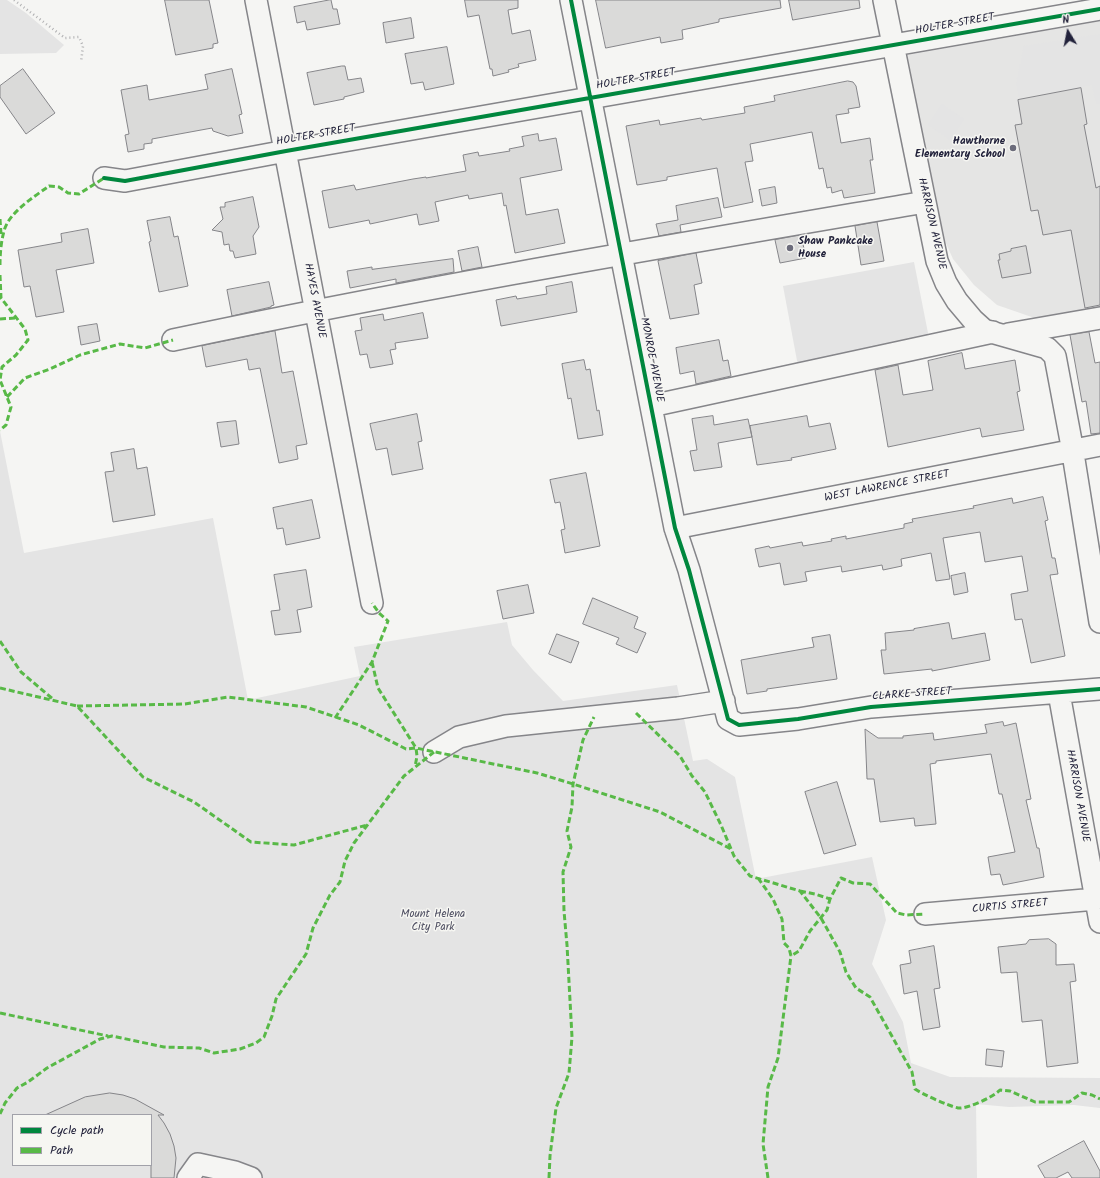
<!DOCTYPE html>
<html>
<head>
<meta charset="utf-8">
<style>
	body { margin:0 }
	#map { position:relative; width:1100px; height:1178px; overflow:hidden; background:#f5f5f3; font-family:Kalam,sans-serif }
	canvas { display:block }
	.legend { position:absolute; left:12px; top:1114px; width:140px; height:52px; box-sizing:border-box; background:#f6f6f2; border:1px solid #a1a1a9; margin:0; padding:5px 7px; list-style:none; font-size:12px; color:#22223b }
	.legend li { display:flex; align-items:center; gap:8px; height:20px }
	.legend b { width:20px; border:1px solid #a1a1a9 }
	.north { position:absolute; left:1048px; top:12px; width:40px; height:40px; -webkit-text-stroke:3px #f6f6f2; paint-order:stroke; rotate:350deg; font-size:11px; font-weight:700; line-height:16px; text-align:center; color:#22223b }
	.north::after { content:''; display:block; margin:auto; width:14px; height:18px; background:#22223b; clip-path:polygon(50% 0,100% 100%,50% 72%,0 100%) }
</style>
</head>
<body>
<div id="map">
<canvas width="1100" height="1178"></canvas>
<ul class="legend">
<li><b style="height:5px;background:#00873e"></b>Cycle path</li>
<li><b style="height:5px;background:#58b947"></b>Path</li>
</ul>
<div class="north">N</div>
</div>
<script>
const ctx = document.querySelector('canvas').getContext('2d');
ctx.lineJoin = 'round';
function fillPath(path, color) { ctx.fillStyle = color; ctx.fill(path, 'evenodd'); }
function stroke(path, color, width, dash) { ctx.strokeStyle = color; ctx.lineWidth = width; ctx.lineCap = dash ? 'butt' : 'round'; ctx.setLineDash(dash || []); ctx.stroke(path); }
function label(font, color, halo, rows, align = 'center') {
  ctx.font = font + ' Kalam,sans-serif'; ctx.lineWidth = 3; ctx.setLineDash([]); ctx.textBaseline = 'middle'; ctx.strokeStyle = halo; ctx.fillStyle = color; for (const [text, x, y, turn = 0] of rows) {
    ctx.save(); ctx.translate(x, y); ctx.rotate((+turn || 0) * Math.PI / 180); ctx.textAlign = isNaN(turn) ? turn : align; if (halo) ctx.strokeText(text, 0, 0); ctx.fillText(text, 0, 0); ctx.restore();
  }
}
const built = new Path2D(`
	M1100,21V314L1049,323L997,305L974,285L953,259L945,241L907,55Z`);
const green = new Path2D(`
	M0,0H7L26,13L64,45L56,53L0,54Z
	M1100,34V104H1096L1092,85L1019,98L1016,83L1024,46Z
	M942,104L964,119L950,140L928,125Z
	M914,262L928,333L926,339L798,366L783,286Z
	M0,431L24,553L213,518L248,700L360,676L354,647L507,622L512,645L533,670L563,701L677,685L693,761L707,759L735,777L756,879L872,857L886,920L872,964L903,1022L911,1063L950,1077L1100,1078V1108L1074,1105L1009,1107L976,1104L977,1178H0ZM13,1115H151V1165H13Z`);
const building = new Path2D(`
	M165,0H209L218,43L213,44V48L176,55Z
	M331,0L333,9H337L340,24L307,30L305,21L297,23L294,7Z
	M465,0H518V8L508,10L512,34L530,30L536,60L518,64L519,67L508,70L509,72L493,76L492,69H490L479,15L468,17Z
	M596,0H780L781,8L719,19V22L682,30L683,39L661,43L660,37L606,48Z
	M789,0H859L860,8L793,20Z
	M411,18L414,38L386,43L383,23Z
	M447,47L454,84L425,90L423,82L411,84L405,54Z
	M342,66H345L348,80L361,78L364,92L344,97V99L314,105L307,73Z
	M23,69L55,113L26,134L0,97V86Z
	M232,69L242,114L239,115L243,133L228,136L213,131L212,128L152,139V143L144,144V149L128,152L125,135L129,134L121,90L147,85L149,100L208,89L205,75Z
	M848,81L853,82L856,86L860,107L848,109L849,113L836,115L841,143L870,138L873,160H870L875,193L844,198L842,190L832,193L831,187L827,188L823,168L819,169L812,132L750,144L753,161L745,162L753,202L724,208L717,168L667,177V180L637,185L626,126L659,120L660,125L701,118L702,120L745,113L744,107L775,101L774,96Z
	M1081,88L1087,124L1084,125L1096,188L1100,186V305L1085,308L1071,230L1043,235L1038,210L1031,211L1015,125L1022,124L1018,100Z
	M538,134L539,141L556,138L562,170L520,178L526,215L558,209L565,243L515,253L506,205L504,206L502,193L469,199L468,195L435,202L439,221L419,225L417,214L370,224L369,220L329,228L322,191L354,185L356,190L413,179L426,177V178L466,171L463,155L478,152L479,156L510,151L509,149L524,146L522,137Z
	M775,187L777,203L762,206L759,190Z
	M253,197L259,227L253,236L256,254L235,258L233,251H230L229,244L224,245L222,232L212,230L223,219L220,207H225V203Z
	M718,198L722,217L680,225L681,232L659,236L656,224L678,220L676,206Z
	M170,217L174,237L178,236L188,286L159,292L149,242L151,241L147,221Z
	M877,222L884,261L861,265L855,226Z
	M88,229L94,263L56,270L64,312L36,317L30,286L24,287L18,250L62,242L61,234Z
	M801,235L806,258L780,263L775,240Z
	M1026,246L1031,273L1002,278L998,260H1000L999,254L1011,251V249Z
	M478,247L482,267L462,271L458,251Z
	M696,253L702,283L694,285L699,314L670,319L658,261Z
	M453,259L454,272L396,283V279L350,288L347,271L372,267V269Z
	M269,282L274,305L271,306V307L232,316L227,290Z
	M572,282L577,312L501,326L496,300L516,296L517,299L547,294L546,287Z
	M423,313L428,338L395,343L396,349L390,350L393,364L370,368L367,354L360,355L355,331L362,330L360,318L383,314L384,320Z
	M97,324L100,341L81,345L78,327Z
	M275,331L282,373L293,371L307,444L296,446L298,459L279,463L260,368L249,370L247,359L206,367L202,346Z
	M1089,332L1095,363L1100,362V433L1091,434L1086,401L1082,402L1070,335Z
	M719,340L723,361L728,360L731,376L696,384L694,371L680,374L676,348Z
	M962,353L965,369L1015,360L1020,391L1017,392L1024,430L982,437L980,428L888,447L875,370L898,365L903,395L933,390L928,361Z
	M584,360L586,370L590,369L597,411L599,410L603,435L578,439L571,398L568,399L562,364Z
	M417,414L422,441L418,442L423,469L392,475L387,448L376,450L370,424Z
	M713,416L714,425L748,419L752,437L718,443L722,467L694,471L690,451L697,450L692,419Z
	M807,416L809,427L830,423L836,449L791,458L792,460L757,465L750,426Z
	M236,421L239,444L221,447L217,423Z
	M134,449L137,469L147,467L155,515L113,522L105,472L114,471L111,453Z
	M586,473L600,546L565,553L561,530L565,529L560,502L555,503L550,480Z
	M1043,497L1048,520L1045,521L1052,558H1055L1058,574L1050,575L1065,656L1031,663L1022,619L1015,620L1011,594L1028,591L1022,556L985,562L980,532L943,538L950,579L936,581L931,553L901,559L902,566L883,570L882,565L842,572L841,566L805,572L807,581L784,585L780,563L759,567L755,549L769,546L770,548L802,542L803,546L832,541L831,539L846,536V539L904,528V524L913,522L912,519L974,508L973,506L1012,498L1013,503Z
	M312,500L320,538L286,545L283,528L277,529L273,508Z
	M306,570L312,607L297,610L301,632L275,635L271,611L280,610L274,575Z
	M965,573L968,592L954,595L951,576Z
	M528,585L534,613L503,619L497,591Z
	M593,598L638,617L634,628L646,633L637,653L616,644L619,638L583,624Z
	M949,623L952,639L985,633L990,660L932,671V669L884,674L881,650H886L885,633L914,630V629Z
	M557,634L579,642L571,663L549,654Z
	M830,635L837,679L767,689V691L747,694L741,660L814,647L812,638Z
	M1003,722L1004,726L1016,723L1031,799L1026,800L1037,848H1039L1044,877L1003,885L1000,874L991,875L988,857L1015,852L1002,794H999L991,754L936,761V763L930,764L936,824L915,826L914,818L880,822L874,779H867L865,729L878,738H903V736L933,733L934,740L987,733L985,725Z
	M837,782L856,845L824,854L805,792Z
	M1049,939L1056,944V965L1074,964L1076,981L1070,982L1078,1063L1047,1067L1042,1020L1022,1022L1017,972L1001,973L998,947L1026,944L1029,940Z
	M934,946L940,988L934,989L940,1027L923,1030L917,991L904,994L900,965L911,963L909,951Z
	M987,1049L1004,1051L1002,1067L986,1065Z
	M110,1093L123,1095L135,1099L164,1115H158L164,1123L170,1134L174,1146L176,1158L174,1178H151V1115H45L85,1097Z
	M1084,1141L1100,1171V1178H1072L1068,1172L1056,1178H1045L1038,1166Z`);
const path = new Path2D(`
	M14,0L65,38L79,37L83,46L81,62`);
const minor = new Path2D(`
	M256,0L372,603
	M571,0L675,528L689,570L728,719L739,725L798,719L871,707L1100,689
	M884,0L937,261L946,283L957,301L973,320L984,330L1047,348L1055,356L1071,441L1100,622
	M104,178L125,181L286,151L1100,9
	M1008,334L1100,318
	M173,340C422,287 674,245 925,202
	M651,406L993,332
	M675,528L1100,445
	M1059,693L1100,922
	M434,752L459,737L506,726L678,708L724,701
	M925,914L1096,899
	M188,1178L198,1164L235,1172L251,1178`);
const quiet = new Path2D(`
	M0,219L1,234
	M0,265C0,254 1,242 4,231C9,212 34,197 49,186L59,187L68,193L79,194L104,178
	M0,275L1,298L25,329L28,340L16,355L2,367L0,380L11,407L6,425L0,430
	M0,319L15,318
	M7,397L25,378L50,369L80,355L120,344L145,348L173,340
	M0,641L21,672L54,700
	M372,662L378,688L416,748L417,756L415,767
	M0,688L77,706L143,777L194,802L251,842L294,845L367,825
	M77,706L185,704L228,697L306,707L359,725L406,749L416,748L537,773L573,784L660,812L731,849
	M636,713L680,756L692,776L705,792L721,825L734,856L750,876L800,891L821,918L840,952L846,972L856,988L870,997L912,1072L915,1089C922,1094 949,1106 958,1108C968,1109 993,1097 1000,1090L1010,1091L1035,1102H1069L1082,1093L1092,1095L1100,1099
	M335,718L372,662L388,621L379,613L372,603
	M758,878L773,899L782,919L784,943L789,948L791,956L799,951L810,931L827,910L830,899
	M800,891L815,894L830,899L841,878L853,883L870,884L897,913L906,915L925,914
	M0,1013L108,1036
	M0,1114L5,1103L17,1088L28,1082L47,1068L100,1039L112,1036L164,1047L199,1048L214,1053L240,1049L256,1043L264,1037L272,1016L276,999L306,954L313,928L330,895L340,882L345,861L354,843L404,776L434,752
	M549,1178L550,1156L556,1108L569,1073L572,1037L567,945L564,911L563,872L571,847L567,831L572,807L573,784L583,740L594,717
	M768,1178L763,1144L768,1087L778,1058L791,956`);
const cycleway = new Path2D(`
	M571,0L675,528L689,570L728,719L739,725L798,719L871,707L1100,689
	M104,178L125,181L286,151L1100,9`);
const markers = [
	[1013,148,4,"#6c6c7b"],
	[790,248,4,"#6c6c7b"]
];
const streetNames = [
	["HOLTER STREET",955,25,-10],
	["HOLTER STREET",636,80,-10],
	["HOLTER STREET",316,136,-10],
	["HARRISON AVENUE",931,224,77],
	["HAYES AVENUE",314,301,79],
	["MONROE AVENUE",651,360,79],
	["WEST LAWRENCE STREET",887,487,-11],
	["CLARKE STREET",912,695,-4],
	["HARRISON AVENUE",1077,796,80],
	["CURTIS STREET",1010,907,-5]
];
const poiNames = [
	["Hawthorne",1005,142],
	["Elementary School",1005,155],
	["Shaw Pankcake",798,242,"left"],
	["House",798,255,"left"]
];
const parkNames = [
	["Mount Helena",433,915],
	["City Park",433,928]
];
fillPath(built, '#e5e5e4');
fillPath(green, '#e4e4e4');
fillPath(building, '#dadad9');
stroke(building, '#858589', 1);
stroke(minor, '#858589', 24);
stroke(path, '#b0b0b2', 2.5, [1, 3]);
stroke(minor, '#f5f5f3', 21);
stroke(quiet, '#58b947', 3, [6, 3]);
stroke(cycleway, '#00873e', 4);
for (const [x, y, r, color] of markers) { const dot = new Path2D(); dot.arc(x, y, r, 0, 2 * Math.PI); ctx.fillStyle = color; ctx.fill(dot); stroke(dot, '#f6f6f2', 1.5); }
label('11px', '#22223b', '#f6f6f2', streetNames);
label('bold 11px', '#22223b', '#f6f6f2', poiNames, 'right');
label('11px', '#4f4f62', '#f6f6f2', parkNames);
</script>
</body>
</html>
